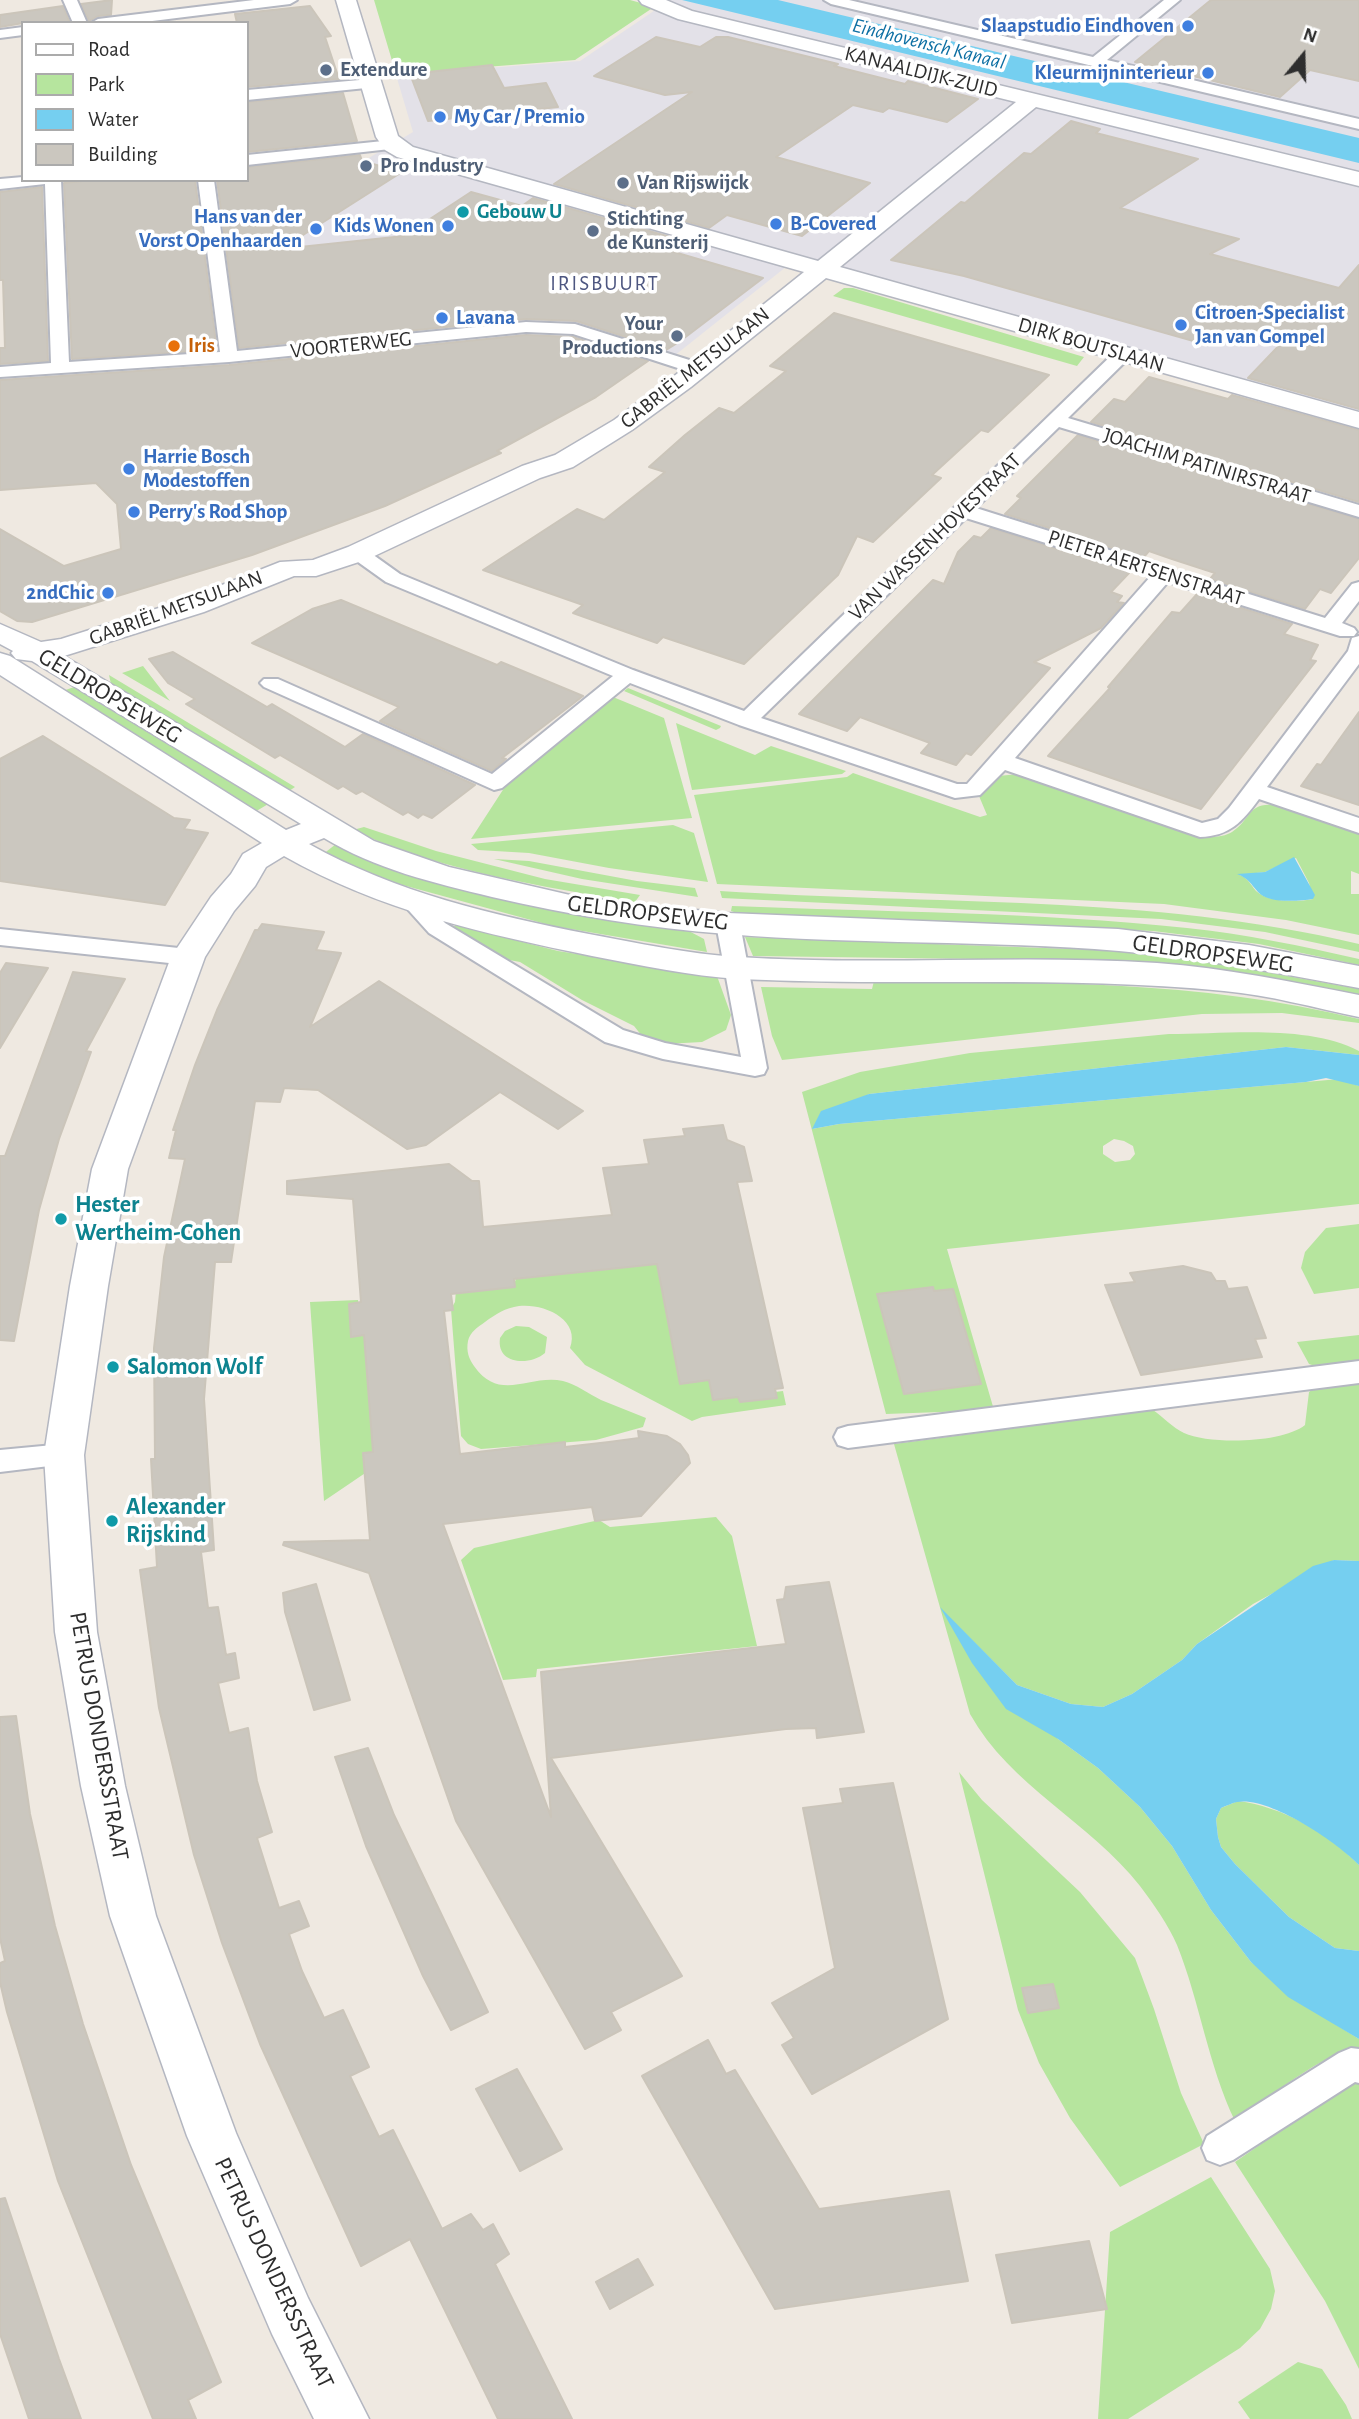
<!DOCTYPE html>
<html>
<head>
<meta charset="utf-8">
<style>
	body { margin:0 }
	#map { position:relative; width:1359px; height:2419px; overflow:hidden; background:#efe9e1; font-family:"Alegreya Sans",sans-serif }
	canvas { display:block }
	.legend { position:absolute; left:21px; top:21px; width:228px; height:161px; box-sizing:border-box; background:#fff; border:2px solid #ababab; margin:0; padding:9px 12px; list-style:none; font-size:21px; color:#2e2e2e }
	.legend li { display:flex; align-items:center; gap:14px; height:35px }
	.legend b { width:35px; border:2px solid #ababab }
	.north { position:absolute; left:1268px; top:21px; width:70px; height:70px; -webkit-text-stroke:5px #fff; paint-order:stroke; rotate:19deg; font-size:19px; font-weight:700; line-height:28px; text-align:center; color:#2e2e2e }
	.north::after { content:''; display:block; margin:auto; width:24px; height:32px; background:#2e2e2e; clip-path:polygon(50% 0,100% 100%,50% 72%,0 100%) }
</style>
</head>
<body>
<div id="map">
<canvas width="1359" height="2419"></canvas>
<ul class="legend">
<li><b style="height:9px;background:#fff"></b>Road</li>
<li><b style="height:19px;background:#b6e59e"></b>Park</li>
<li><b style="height:19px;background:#75cff0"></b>Water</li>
<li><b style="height:19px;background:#cbc7bf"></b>Building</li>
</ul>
<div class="north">N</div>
</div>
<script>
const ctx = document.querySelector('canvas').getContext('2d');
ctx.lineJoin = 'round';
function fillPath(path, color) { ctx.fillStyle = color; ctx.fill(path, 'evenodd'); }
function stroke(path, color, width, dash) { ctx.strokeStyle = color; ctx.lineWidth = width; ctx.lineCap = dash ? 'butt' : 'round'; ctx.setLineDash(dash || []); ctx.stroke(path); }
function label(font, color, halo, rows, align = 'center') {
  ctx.font = font + ' "Alegreya Sans",sans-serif'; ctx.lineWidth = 7; ctx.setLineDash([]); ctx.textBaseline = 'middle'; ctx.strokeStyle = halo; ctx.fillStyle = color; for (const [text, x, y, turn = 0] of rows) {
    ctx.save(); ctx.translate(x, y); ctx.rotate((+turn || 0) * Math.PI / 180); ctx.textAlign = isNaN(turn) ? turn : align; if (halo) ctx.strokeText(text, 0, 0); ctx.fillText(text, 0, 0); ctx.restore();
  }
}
const industrial = new Path2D(`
	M670,0H1359V419L801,255L674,356L539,314L293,258L280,210L413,132L396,75L580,61Z`);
const green = new Path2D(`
	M374,0H630L652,6L651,9L575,60L396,74Z
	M844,288H853L1084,357L1077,366L833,296Z
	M143,666L170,701L122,673Z
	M109,675L295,787L289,791L111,684Z
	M74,687L138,722L270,803L253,813L60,692Z
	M628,688L721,726L720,728L716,730L624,691Z
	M613,697L664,718L692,818L471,839L510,779Z
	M676,723L755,755L771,746L846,771L842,774L692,790Z
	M853,773L980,817L987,815L979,796L998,776L1019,774L1199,836C1210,837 1222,838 1232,832C1252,819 1248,800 1279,806L1359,833V874L1351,871V894H1359V935L1286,920L1164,904L717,884L694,795L847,777ZM1296,858L1309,883L1313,899C1298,902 1269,903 1256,891C1250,884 1249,879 1240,875L1265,872Z
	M673,825L694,833L708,882L609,868L529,853L478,850L471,844Z
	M364,827L436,851L545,879L640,895L635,902C548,888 432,869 353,830Z
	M336,844L367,860L436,882L687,930L704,939L707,952L553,926L351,871L322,855Z
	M494,859L529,861L637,881L695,888L698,897L582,879Z
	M720,891C933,905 1150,894 1359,944V952L1265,932L1161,919L722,898Z
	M732,906C883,912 1036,912 1187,928C1245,934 1302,946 1359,959V965L1259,944L1153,931L737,913L731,911Z
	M456,925L558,951L717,976L731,1015L726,1030L702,1042L665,1044L642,1036L634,1026L582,1000L520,962L504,959L452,928Z
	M745,937L1126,951L1177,956L1359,989V996L1054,960L753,956Z
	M874,981C1038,982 1199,980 1359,1019V1023L1282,1013L1202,1014L782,1060L772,1036L761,987L872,989Z
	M1169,1034C1226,1034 1308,1024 1359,1051V1055L1286,1047L869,1094L812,1129L839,1124L1339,1079L1359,1086V1204L947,1249L994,1410L886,1414L802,1092L860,1072L970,1053ZM1114,1139L1124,1141L1133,1146L1135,1154L1130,1160L1115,1162L1103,1154V1146Z
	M1359,1224V1288L1314,1294L1301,1268L1305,1252L1326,1228Z
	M662,1261L712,1375L718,1399L783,1391L786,1405L702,1417L692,1421L585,1365L570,1348C581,1319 543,1303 519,1306C505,1308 496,1314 485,1322C478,1327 470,1332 468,1341C466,1351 469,1359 474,1366C500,1403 529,1374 563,1381C576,1384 589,1394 601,1400C616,1406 631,1412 646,1418L643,1427L596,1440L481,1449L468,1444L461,1436L451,1309L455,1302L456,1290L514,1284L518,1274Z
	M358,1300L360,1331L374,1333L380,1463L324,1501L310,1302Z
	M516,1326L529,1327L547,1337L545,1353C530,1366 496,1365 500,1338L505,1331Z
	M1359,1335V1361L1315,1366L1309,1364L1297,1342Z
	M1359,1382V1561L1334,1560L1253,1604L1197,1644L1182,1660L1132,1694L1103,1707L1071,1704L1017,1685L943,1611L1058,1739L1098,1768L1140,1807L1172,1846L1211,1910L1251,1962L1327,2019L1359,2039V2047C1324,2052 1266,2100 1235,2121C1208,2065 1200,2002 1177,1945C1169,1926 1153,1903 1140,1886C1090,1822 1010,1786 970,1714L894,1444L1153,1410C1163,1417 1173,1428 1184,1433C1210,1445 1283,1443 1305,1425L1309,1392L1316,1387Z
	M716,1517L732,1536L757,1646L537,1669L536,1677L503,1680L461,1560L474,1548L599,1520L610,1527Z
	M959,1772L982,1800L1080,1892L1135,1958L1154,2009L1181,2093L1204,2144L1120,2187L1070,2118L1039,2063L1018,2010Z
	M1238,1801C1283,1807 1327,1832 1359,1865V1951L1335,1948L1289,1917L1235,1864L1221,1847L1218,1837L1216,1819L1221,1808Z
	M1359,2081V2369L1325,2301L1235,2162L1348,2084Z
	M1211,2177L1270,2269L1275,2291L1271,2309L1260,2329L1240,2348L1128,2419H1098L1110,2232Z
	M1298,2362L1322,2369L1346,2405L1352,2419H1250L1238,2402Z`);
const water = new Path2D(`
	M682,0H778L1359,138V163Z
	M1294,857L1315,895L1313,899C1299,901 1268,904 1258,892C1251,884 1248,878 1237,874L1265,872Z
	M1286,1047L1359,1055V1086L1326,1078L1306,1082L839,1124L812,1129L821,1111L869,1094Z
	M1334,1560L1359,1561V1865C1337,1842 1269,1796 1237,1802C1232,1803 1226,1806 1221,1808L1216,1819L1218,1837L1221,1847L1235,1864L1289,1917L1335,1948L1359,1951V2039L1288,1997L1251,1962L1211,1910L1172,1846L1140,1807L1098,1768L1058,1739L1006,1709L972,1663L940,1607L1017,1685L1071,1704L1103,1707L1132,1694L1182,1660L1197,1644L1313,1566Z`);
const building = new Path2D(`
	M112,0L111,15L98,16L89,21L81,4Z
	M1211,0H1359V81L1310,70L1280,97L1135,62Z
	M63,6L70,23H23L0,27V15Z
	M310,6L331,36L325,37L339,79L247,87V23H237L235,14Z
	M656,37L700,47L716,37H728L838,64L834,66L905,84L908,81L978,99L947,122L889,108L883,112L853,105L776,157L870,183L802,236L727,215L709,228L554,184L692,92L665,95L594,76Z
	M492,65L504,88L546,83L558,107L428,121L410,74Z
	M343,93L357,141L247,152V102Z
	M1071,121L1100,129L1096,133L1198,159L1120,208L1239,239L1210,254L1339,288L1359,265V409L1248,378L1290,334L1204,344L964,276L891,260L961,202L965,203L1024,153L1031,154Z
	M360,155L362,161L402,172L281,249L404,236L471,192L522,206L533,198L688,242L674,252L763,278L679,342L666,350L576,321L526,319L239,348L217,180H247V167Z
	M92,180H195L217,350L72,359L64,183Z
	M42,187L48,361L0,364V348H5L3,280H0V192Z
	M834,313L1049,375L988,432L981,430L932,475L941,478L873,542L857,536L838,575L744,664L663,637L657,643L573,613L583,605L483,570L577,509L604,520L665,472L649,467L685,435L719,408L734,413L786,371L770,366Z
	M526,335L573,337L648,361L596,397L497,451L501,453L385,506L252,555L32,622L17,621L0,611V529L64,566L121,549L117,504L96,483L0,490V380L229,365Z
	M1149,377L1228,399L1232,395L1359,430V502L1091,422L1114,399L1125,402Z
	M1078,435L1359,519V558L1331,593L1320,589L1305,609L1210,579L1215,573L1172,559L1149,551L1143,558L1005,514L1021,498L1017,496Z
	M991,528L1130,572L1111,592L1122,596L1117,602L1124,603L1101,628L1034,662L1050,668L971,755L966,753L956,765L921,753L930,743L860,717L847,731L799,714L933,580L944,584L958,552L974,536L981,538Z
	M1197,594L1292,624L1284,634L1318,645L1310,660L1316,661L1201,809L1048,756L1110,688L1108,687L1172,612L1180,613Z
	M341,600L497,665L501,662L583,696L502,758L506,759L492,771L380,721L399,707L252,643L312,609Z
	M173,652L267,707L272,704L345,747L363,734L475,785L432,818L423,814L418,818L408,812L403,815L362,791L356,794L343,786L338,789L280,755L275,758L186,704L195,699L168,683L149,659Z
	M1359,712V805L1301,786L1317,764L1321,765Z
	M43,736L174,818L190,820L184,829L208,833L165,905L0,881V759Z
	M262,924L324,932L316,950L341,953L310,1027L379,981L583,1111L558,1129L500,1092L426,1145L407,1149L318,1090L284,1088L280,1102L255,1101L231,1262H215L204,1399L214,1550L201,1552L208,1608L218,1607L226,1655L235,1653L239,1678L218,1683L229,1733L248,1728L257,1781L272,1832L257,1838L279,1908L299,1901L309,1926L289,1934L302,1971L324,2018L343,2010L369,2067L350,2076L379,2137L393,2130L442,2229L471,2214L483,2230L493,2224L509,2254L495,2264L572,2419H498L410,2239L361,2266L260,2044L222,1943L194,1855L159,1708L140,1570L157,1567L151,1459H155L154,1348L164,1257L185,1159L169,1158L176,1130H173L195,1065L217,1010L255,930H258Z
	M6,963L48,968L0,1048V973Z
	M73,972L125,979L86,1051L91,1052L59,1139L39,1210L14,1341L0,1340V1156H5Z
	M723,1125L727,1140L744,1147L752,1181L737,1182L783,1388L775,1389L777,1398L740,1402L738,1397L713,1400L709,1380L680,1384L657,1264L514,1279L515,1287L451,1294L453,1310L444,1311L460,1454L565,1442V1447L609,1442L639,1438L638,1431L667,1436L680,1444L688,1455L690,1463L641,1516L595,1521L592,1507L443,1524L551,1817L541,1672L786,1644L777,1600L784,1599L786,1587L829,1582L864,1732L817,1738L816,1728L786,1729L551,1758L682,1976L611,2012L621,2030L585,2049L456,1821L369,1573L283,1545L284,1542L370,1540L363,1453L373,1452L364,1335L351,1337L349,1304L361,1302L353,1199L287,1194V1181L449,1164L472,1181H479L483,1227L612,1215L603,1168L649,1164L644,1140L685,1136L683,1129Z
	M1183,1266L1211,1273L1216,1281H1225L1228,1289L1247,1287L1266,1338L1255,1339L1262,1357L1141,1375L1105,1285L1135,1282L1130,1273Z
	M933,1287L934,1291L953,1289L981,1384L904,1394L877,1294Z
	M316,1584L350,1700L314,1710L285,1612L283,1593Z
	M16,1716L30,1814L55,1926L83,2024L131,2165L221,2382L188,2400L196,2419H153L58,2181L7,2012L0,1982V1963L5,1961L0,1938V1717Z
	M368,1748L394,1815L488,2012L451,2030L423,1976L366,1846L335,1757Z
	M893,1783L948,2019L812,2094L782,2045L794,2038L772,2003L835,1968L803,1808L843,1803L840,1789Z
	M1053,1984L1059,2008L1028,2013L1022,1988Z
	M708,2040L726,2074L735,2070L819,2209L949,2191L968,2281L775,2309L642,2076Z
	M517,2069L562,2149L520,2171L476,2089Z
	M5,2198L59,2359L81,2419H29L0,2334V2199Z
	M1089,2241L1107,2309L1012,2323L996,2255Z
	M638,2259L653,2285L610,2309L596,2282Z`);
const street = new Path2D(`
	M63,0H77L87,23H73Z
	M254,0H297L290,4L136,23H91L98,19Z
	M824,0H849L1093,57L1164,0H1180L1107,60L1359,119V129L831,4Z
	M23,27V35L0,38V30Z
	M371,79L376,81L379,84L376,87L247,100V90Z
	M393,140L399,142L401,145L399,148L247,165V155Z
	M23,177V180H61L69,362L220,352L198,180H214L237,351L526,322L575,324L702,364L705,368L696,373L690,372L573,334L526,332L229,362L0,377V367L51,363L45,184L0,189V179Z
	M1123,349L1132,354L1129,358L1068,418L1359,505V517L1059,427L976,508L1325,618L1352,584L1359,582V601L1342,623L1354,628L1357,632L1354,636H1340L1168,582L1015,758L1202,823L1218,819L1229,808L1348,651L1352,638L1359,636V664L1267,787L1359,818V833L1259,799C1242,822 1230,836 1200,837L1005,770L980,795L955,798L739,725L630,683L502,788L494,790L264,687L260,683L264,679H278L492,774L613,676L386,582L351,557L348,553L351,549H365L400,574L633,670L744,711L1117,350ZM966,518L1151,576L967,784H957L761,718Z
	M414,896L422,898L445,923L623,1030L665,1043L741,1057L716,924L720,919L728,916L736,919L740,924L767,1068L764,1074L755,1076L663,1059L605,1042L429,933L402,903L406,898Z
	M0,929L188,949L196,952L200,957L196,962L188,965L0,945Z
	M1359,1361V1383L848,1448L838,1445L834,1437L838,1429L848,1426Z
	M64,1444L74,1447L78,1455L74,1463L0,1472V1450Z
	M1351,2048L1359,2049V2083L1355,2082L1233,2160L1220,2165L1207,2160L1202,2148L1207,2136L1339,2053Z`);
const secondary = new Path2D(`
	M336,0H356L398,136L413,147L818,261L1016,102L678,19L642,4L639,0H666L692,11L1359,172V186L1036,107L840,267L1359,412V428L826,278L691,387L632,430L573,467L540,478L368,559L316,576H294L204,612L64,656L374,841L449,867L570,895L632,904L728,913L1118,929L1249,945L1359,966V988C1279,973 1200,958 1119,951C989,940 857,945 727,934C647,928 570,915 492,897C434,883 375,869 324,838L309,844C397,893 492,915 589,934C638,943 688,954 738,957C877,966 1018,954 1157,963C1226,968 1292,982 1359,995V1017C1315,1008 1269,995 1224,991C1063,975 900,987 739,979C690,976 640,965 592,956C485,934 381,911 284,856L266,867L255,886L234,911L205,957L128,1169L108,1286L84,1455L97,1632L125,1786L156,1916L236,2133L308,2298L369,2419H314L272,2334L187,2136L110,1916L81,1786L55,1632L44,1455L70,1286L92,1169L171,957L211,897L231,874L243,854L262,843L0,675V653L10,656L286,830L301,824L32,661L16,659L11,653L13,651L0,644V624L41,642L61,639L184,600L280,562L313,560L348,547L522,466L555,455L614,420L673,377L804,272L397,157L385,150L376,137Z`);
const markers = [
	[1188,26,7,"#3f7fe0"],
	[326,70,7,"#5c6f8a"],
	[1208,73,7,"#3f7fe0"],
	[440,117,7,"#3f7fe0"],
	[366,166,7,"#5c6f8a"],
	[623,183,7,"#5c6f8a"],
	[463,212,7,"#0f9aa8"],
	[776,224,7,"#3f7fe0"],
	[448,226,7,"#3f7fe0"],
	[316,229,7,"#3f7fe0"],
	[593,231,7,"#5c6f8a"],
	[442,318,7,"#3f7fe0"],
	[1181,325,7,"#3f7fe0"],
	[677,336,7,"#5c6f8a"],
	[174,346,7,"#e8710a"],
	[129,469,7,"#3f7fe0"],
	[134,512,7,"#3f7fe0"],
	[108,593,7,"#3f7fe0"],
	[61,1219,7,"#0f9aa8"],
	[113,1367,7,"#0f9aa8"],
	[112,1521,7,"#0f9aa8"]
];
const farShopnames = [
	["Slaapstudio Eindhoven",1174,26,"right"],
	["Kleurmijninterieur",1194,73,"right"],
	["My Car / Premio",454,117],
	["Hans van der",302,217,"right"],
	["Vorst Openhaarden",302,241,"right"],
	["B-Covered",790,224],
	["Kids Wonen",434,226,"right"],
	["Citroen-Specialist",1195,313],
	["Jan van Gompel",1195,337],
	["Lavana",456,318],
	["Harrie Bosch",143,457],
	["Modestoffen",143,481],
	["Perry's Rod Shop",148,512],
	["2ndChic",94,593,"right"]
];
const farWaternames = [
	["Eindhovensch Kanaal",929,44,14]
];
const farServicenames = [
	["Extendure",340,70],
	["Pro Industry",380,166],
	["Van Rijswijck",637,183],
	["Stichting",607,219],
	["de Kunsterij",607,243],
	["Your",663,324,"right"],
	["Productions",663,348,"right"]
];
const farStreetnames = [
	["KANAALDIJK-ZUID",921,72,14],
	["VOORTERWEG",351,345,-6],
	["DIRK BOUTSLAAN",1091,345,16],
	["GABRIËL METSULAAN",695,368,-38],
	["JOACHIM PATINIRSTRAAT",1207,466,17],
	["VAN WASSENHOVESTRAAT",935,537,-44],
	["PIETER AERTSENSTRAAT",1146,568,18],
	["GABRIËL METSULAAN",176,608,-20]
];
const farCulturenames = [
	["Gebouw U",477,212]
];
const farNeighbourhoodnames = [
	["IRISBUURT",605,284]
];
const farFoodnames = [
	["Iris",188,346]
];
const streetNames = [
	["GELDROPSEWEG",110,696,31],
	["GELDROPSEWEG",648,913,7],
	["GELDROPSEWEG",1213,954,8],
	["PETRUS DONDERSSTRAAT",99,1736,80],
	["PETRUS DONDERSSTRAAT",274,2273,65]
];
const cultureNames = [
	["Hester",75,1205],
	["Wertheim-Cohen",75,1233],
	["Salomon Wolf",127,1367],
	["Alexander",126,1507],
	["Rijskind",126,1535]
];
fillPath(industrial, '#e3e1e8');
fillPath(green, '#b6e59e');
fillPath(water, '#75cff0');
fillPath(building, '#cbc7bf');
stroke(building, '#cbc5ba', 2);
stroke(street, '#b4b7c1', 4);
stroke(secondary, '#b4b7c1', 3);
fillPath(street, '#fff');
fillPath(secondary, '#fff');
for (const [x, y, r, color] of markers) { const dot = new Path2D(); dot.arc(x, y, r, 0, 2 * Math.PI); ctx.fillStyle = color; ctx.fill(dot); stroke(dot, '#fff', 2.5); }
label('bold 21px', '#366cbe', '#fff', farShopnames, 'left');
label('italic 21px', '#0d6fa3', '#fff', farWaternames);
label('bold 21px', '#4e5e75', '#fff', farServicenames, 'left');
label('21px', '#2e2e2e', '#fff', farStreetnames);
label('bold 21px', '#0d838f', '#fff', farCulturenames, 'left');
ctx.letterSpacing = '2px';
label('21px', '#4d5680', '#fff', farNeighbourhoodnames);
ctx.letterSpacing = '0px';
label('bold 21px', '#c56008', '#fff', farFoodnames, 'left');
label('24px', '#2e2e2e', '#fff', streetNames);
label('bold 24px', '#0d838f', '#fff', cultureNames, 'left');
</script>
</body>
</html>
